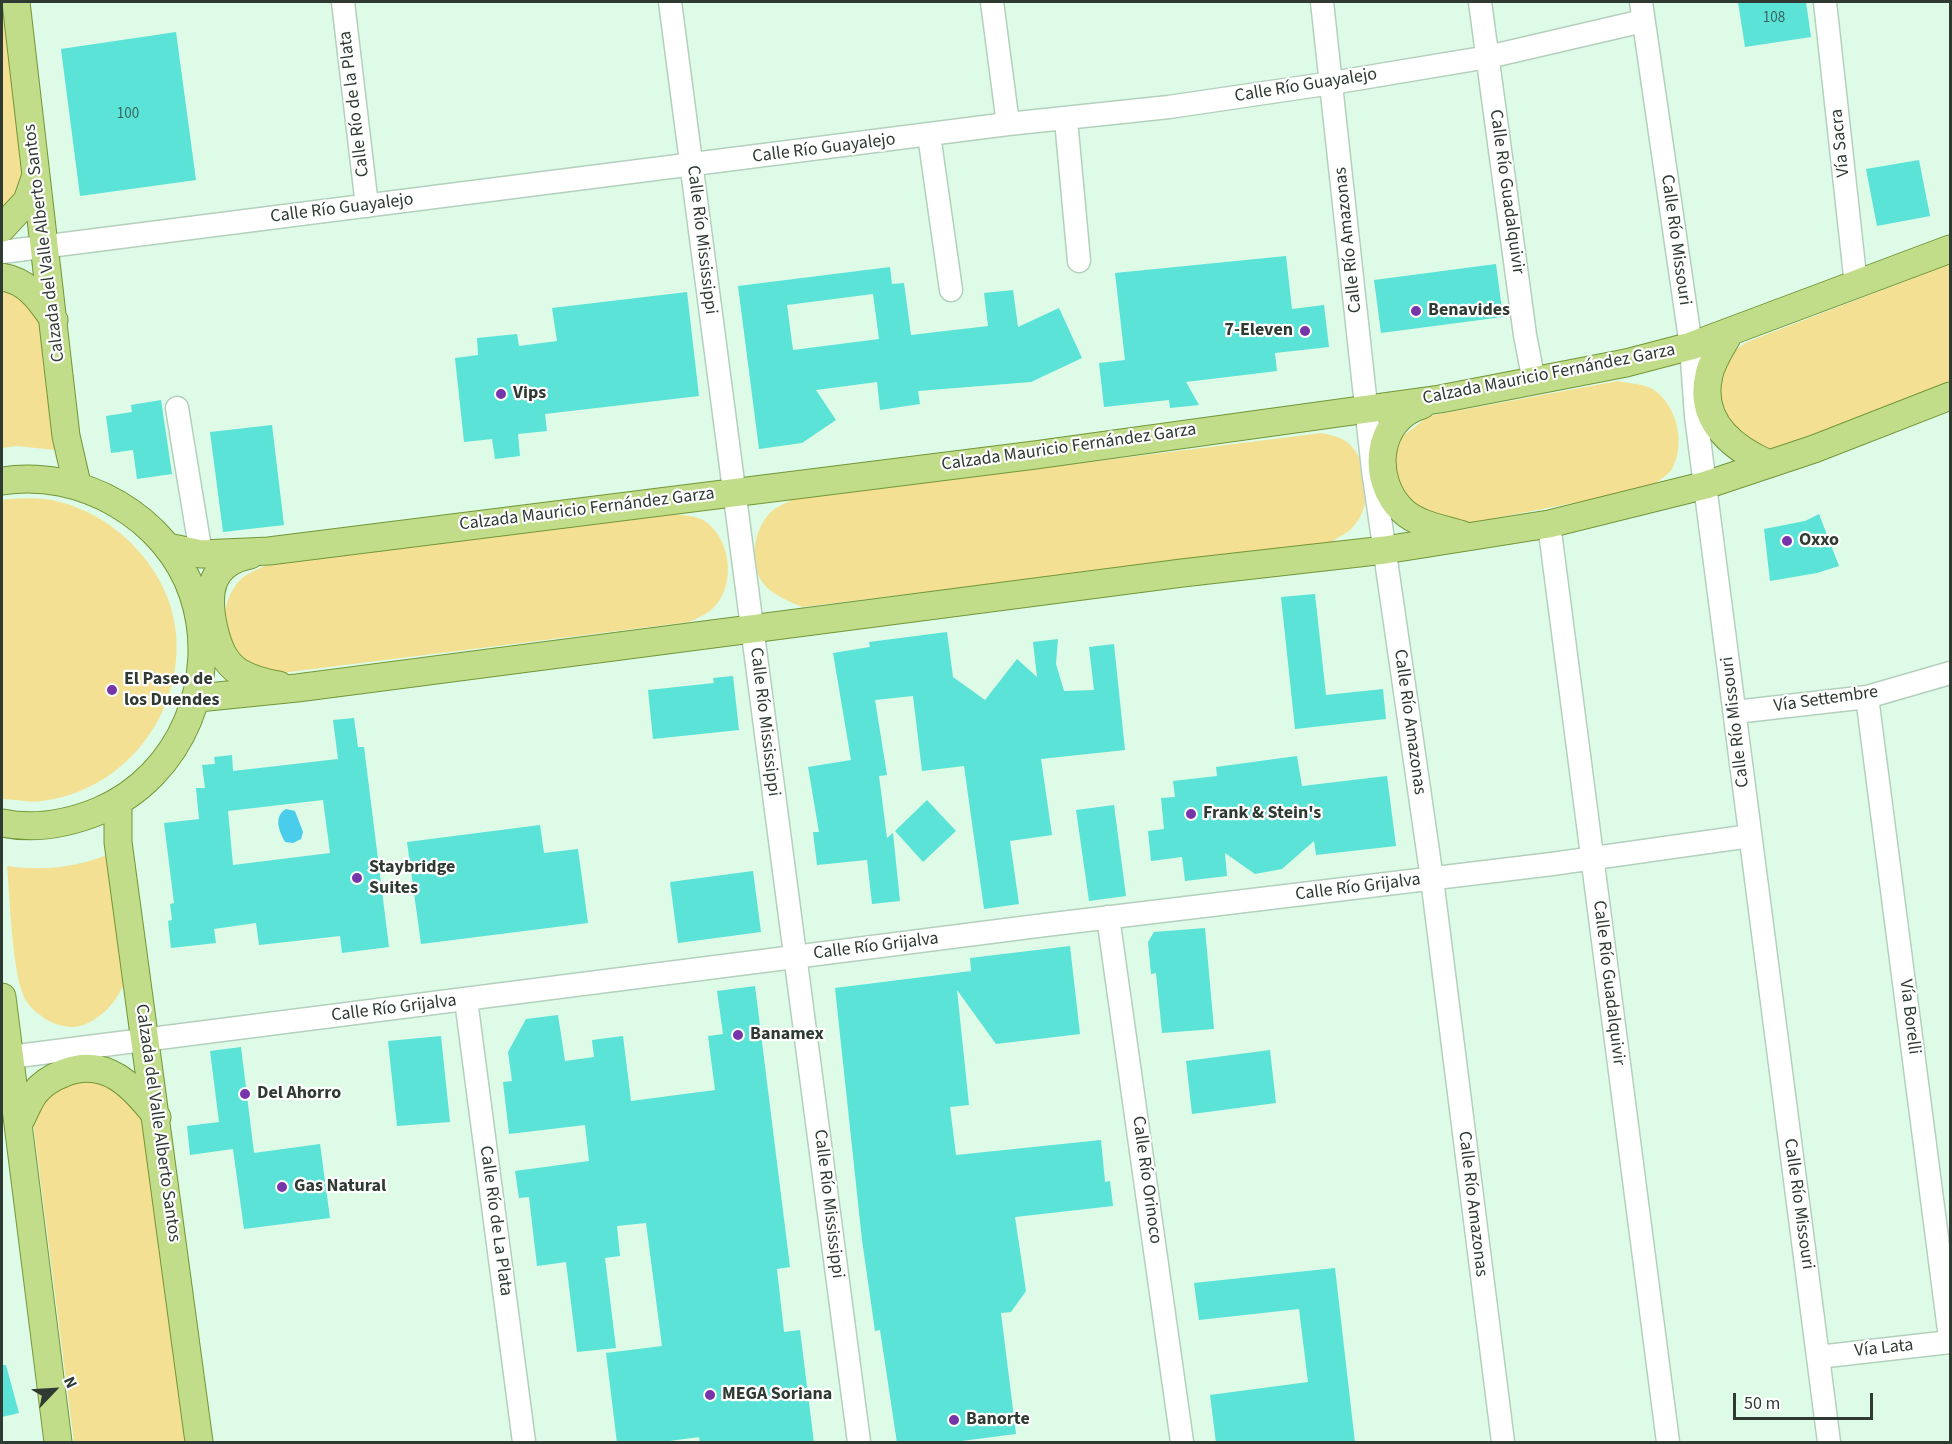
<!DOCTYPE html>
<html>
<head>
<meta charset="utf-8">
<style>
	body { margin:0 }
	#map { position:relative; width:1952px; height:1444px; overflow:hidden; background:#ddfbe7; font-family:"Source Sans 3",sans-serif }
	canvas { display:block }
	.frame { position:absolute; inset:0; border:3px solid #2e3a32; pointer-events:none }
	.north { position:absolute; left:24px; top:1360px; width:60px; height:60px; -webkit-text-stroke:4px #fff; paint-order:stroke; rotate:65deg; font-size:16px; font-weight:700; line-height:24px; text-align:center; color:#2e3a32 }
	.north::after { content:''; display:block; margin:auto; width:21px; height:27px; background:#2e3a32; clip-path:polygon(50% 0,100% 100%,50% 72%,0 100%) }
	.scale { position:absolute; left:1733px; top:1393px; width:140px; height:27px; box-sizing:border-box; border:3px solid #2e3a32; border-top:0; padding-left:8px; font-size:18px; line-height:21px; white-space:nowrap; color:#2e3a32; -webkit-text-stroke:4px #fff; paint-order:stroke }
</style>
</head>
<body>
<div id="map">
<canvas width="1952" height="1444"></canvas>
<div class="frame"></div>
<div class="north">N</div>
<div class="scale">50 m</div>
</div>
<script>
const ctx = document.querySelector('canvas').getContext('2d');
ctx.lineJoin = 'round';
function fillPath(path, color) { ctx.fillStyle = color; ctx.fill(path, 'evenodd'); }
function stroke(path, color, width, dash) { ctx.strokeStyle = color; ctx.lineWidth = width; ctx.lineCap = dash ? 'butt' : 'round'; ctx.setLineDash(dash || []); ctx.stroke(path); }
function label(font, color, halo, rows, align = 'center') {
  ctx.font = font + ' "Source Sans 3",sans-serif'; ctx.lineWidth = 4.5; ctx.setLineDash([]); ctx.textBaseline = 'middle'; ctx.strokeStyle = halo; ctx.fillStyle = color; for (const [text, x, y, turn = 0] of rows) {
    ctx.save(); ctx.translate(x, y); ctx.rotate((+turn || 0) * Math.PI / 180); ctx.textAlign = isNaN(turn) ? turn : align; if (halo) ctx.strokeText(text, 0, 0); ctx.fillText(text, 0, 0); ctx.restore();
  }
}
const green = new Path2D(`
	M2,2L26,177L2,220Z
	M1950,264V385L1773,449L1744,446L1712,404L1724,358L1747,342Z
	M2,278L44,318L55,450L17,446L2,448Z
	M1618,381C1628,383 1645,384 1654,390C1677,406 1686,443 1672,469C1668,476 1654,483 1647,489L1448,527L1429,521L1395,483L1394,455L1403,436L1429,416Z
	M1322,433C1330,435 1342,437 1348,443C1370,462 1374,508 1351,529C1346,534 1338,537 1332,542L802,607C789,601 772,595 763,583C748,563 754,530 770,513C776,507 786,503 794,499Z
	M2,500C17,498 40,497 56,501C117,515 171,571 176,634C183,715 124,791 42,801C30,803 14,799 2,799Z
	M670,514C681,515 697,515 706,522C733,542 736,590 710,611C704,615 696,619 689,622L281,673C267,671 253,670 242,660C219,639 219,603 240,580C246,574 257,570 264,566Z
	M109,854L128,972C122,994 108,1014 86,1024C75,1029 62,1027 51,1022C42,1017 32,1010 27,1002C12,981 10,895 7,866C42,871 76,868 109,854Z
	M98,1074L146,1120L187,1442H74L33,1122L52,1088Z`);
const water = new Path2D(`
	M286,809L295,811L303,832L301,839L293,843L285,842C279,831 273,817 286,809Z`);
const building = new Path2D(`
	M1738,2H1806L1811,37L1745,47Z
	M176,32L196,180L80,196L61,49Z
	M1919,160L1930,216L1877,226L1866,169Z
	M1286,256L1292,309L1324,305L1329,347L1275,353L1277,371L1186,382L1199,405L1170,408L1169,400L1104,407L1099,363L1125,360L1115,273Z
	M1496,264L1503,317L1381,333L1374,280Z
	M890,267L892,284L904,283L911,335L988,326L984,293L1013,290L1018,327L1059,308L1082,358L1031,382L918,391L920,404L880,410L877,382L816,390L836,420L802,443L759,449L738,286ZM873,294L879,339L793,350L787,305Z
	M687,292L699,396L545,414L547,431L518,434L520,456L495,459L492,439L464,442L455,358L478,355L477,338L517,334L519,346L557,341L552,308Z
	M161,400L172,474L137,479L133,450L111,453L106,416L132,412L131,405Z
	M272,425L284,525L223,532L210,432Z
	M1819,514L1839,566L1817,573L1770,581L1764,529L1805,521Z
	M1315,594L1326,695L1383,689L1386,719L1295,729L1281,597Z
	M947,632L953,677L985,700L1017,659L1037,677L1033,642L1058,639L1056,664L1064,691L1094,690L1089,647L1114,644L1125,750L1041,759L1052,835L1010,841L1019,904L984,909L964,766L922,771L913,696L875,700L887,775L879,776L887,838L893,833L900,901L872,904L867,860L817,865L813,832H819L808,767L851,760L833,653L870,647L869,642Z
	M733,676L739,730L653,739L648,690L714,683L713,678Z
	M354,718L358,747H364L389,947L342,953L340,936L259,945L256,923L214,929L216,943L171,948L168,921L172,920L170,904L174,903L164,823L199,819L196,788H205L202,765L215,764L214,757L232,755L233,771L338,759L333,720ZM323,800L330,853L233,865L228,811Z
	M1297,756L1302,786L1387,776L1396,846L1316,855L1314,841L1282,869L1255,874L1225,853L1227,876L1185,881L1182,857L1151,861L1148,831L1164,829L1161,798L1175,797L1173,781L1217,776L1216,767Z
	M927,800L956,831L923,862L895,831Z
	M1114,805L1126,896L1089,901L1076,810Z
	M540,825L544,853L578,849L588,923L421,944L407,842Z
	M753,871L761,932L678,943L670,882Z
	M1205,928L1214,1029L1162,1033L1156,973L1151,974L1148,942L1154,932Z
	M1070,946L1080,1034L996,1044L957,990L969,1105L950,1107L956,1155L1101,1140L1105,1182L1110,1181L1113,1206L1015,1217L1026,1291L1011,1312L1001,1313L1016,1434L946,1443H897L880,1330L875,1331L862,1240L835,988L971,971L970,958Z
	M755,986L790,1267L777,1269L784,1332L800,1330L814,1443H700L699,1437L655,1443H617L606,1353L662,1346L646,1223L617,1226L620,1256L605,1258L616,1348L577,1352L566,1262L537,1266L529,1197L519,1198L515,1171L589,1161L585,1125L509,1134L503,1082L512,1081L508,1052L526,1019L558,1015L565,1061L594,1057L592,1040L623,1036L631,1101L715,1090L708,1036L723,1034L717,991Z
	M441,1036L450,1122L397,1126L388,1041Z
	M241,1047L254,1153L320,1144L330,1218L244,1229L233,1149L190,1155L187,1126L219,1122L210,1051Z
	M1270,1050L1276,1103L1192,1114L1186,1061Z
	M1335,1268L1355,1443H1216L1210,1395L1308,1382L1299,1309L1199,1320L1194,1283Z
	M2,1365H6L19,1413L2,1417Z`);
const minor = new Path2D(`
	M343,2L367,206
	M670,2L859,1442
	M992,2L1008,124
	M1322,2L1373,470L1432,879L1503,1442
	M1480,2L1525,335L1534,382
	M1641,2L1691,346L1696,416L1829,1442
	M1825,2L1856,285
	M1066,120L1079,261
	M929,135L951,290
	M2,252L1008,124L1169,107L1332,83L1488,57L1643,21
	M177,408L201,554
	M1549,524L1668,1442
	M1867,697L1950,1338
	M1735,712L1867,697L1950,673
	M1108,917L1182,1442
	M466,1000L524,1442
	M2,1058L1045,925L1552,864L1750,836
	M1818,1357L1950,1342`);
const major = new Path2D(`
	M16,2L66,436L77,484
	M2,228L27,201L36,175
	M2,277C28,281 40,300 54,320
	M1730,332C1723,345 1712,360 1709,375C1698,420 1732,448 1769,464
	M1422,405C1376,418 1370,480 1403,511C1418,525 1444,529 1463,535
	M2,481C80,468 167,517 193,594C221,678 182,776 99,811C67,824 35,830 2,823
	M168,547L201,554L269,551L1035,455L1440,399L1626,363L1691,346L1950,249
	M250,555C209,563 206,594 214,629C218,646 224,662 239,672C251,679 265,683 279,685
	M198,698L297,688L1182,573L1385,550L1549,524L1706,485L1814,449L1950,396
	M118,803V842L199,1442
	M2,997L58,1442
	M19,1123C24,1114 28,1103 34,1094C41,1085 53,1077 64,1073C106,1056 134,1087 157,1117`);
const markers = [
	[1416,311,6,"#7635a9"],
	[1305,331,6,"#7635a9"],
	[501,394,6,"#7635a9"],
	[1787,541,6,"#7635a9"],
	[112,690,6,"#7635a9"],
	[1191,814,6,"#7635a9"],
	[357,878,6,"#7635a9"],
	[738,1035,6,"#7635a9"],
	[245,1094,6,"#7635a9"],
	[282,1187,6,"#7635a9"],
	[710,1395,6,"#7635a9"],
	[954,1420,6,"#7635a9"]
];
const numberNames = [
	["108",1774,19],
	["100",128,115]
];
const streetNames = [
	["Calle Río Guayalejo",1306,86,-9],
	["Calle Río de la Plata",355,104,-97],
	["Vía Sacra",1841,143,-96],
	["Calle Río Guayalejo",824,149,-7],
	["Calle Río Guadalquivir",1506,192,82],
	["Calle Río Guayalejo",342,209,-7],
	["Calle Río Mississippi",701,240,83],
	["Calle Río Amazonas",1349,240,-96],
	["Calle Río Missouri",1675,240,82],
	["Calzada del Valle Alberto Santos",45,243,-97],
	["Calzada Mauricio Fernández Garza",1549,375,-11],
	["Calzada Mauricio Fernández Garza",1069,448,-8],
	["Calzada Mauricio Fernández Garza",587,510,-7],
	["Vía Settembre",1826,700,-8],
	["Calle Río Mississippi",764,722,83],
	["Calle Río Amazonas",1409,722,82],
	["Calle Río Missouri",1736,722,-97],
	["Calle Río Grijalva",1358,888,-7],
	["Calle Río Grijalva",876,947,-7],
	["Calle Río Guadalquivir",1608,983,83],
	["Calle Río Grijalva",394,1009,-7],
	["Vía Borelli",1909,1017,83],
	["Calzada del Valle Alberto Santos",157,1123,82],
	["Calle Río Orinoco",1146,1180,82],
	["Calle Río Mississippi",828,1204,83],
	["Calle Río Amazonas",1472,1204,83],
	["Calle Río Missouri",1798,1204,82],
	["Calle Río de La Plata",495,1221,82],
	["Vía Lata",1884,1349,-6]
];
const poiNames = [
	["Benavides",1428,311],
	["7-Eleven",1293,331,"right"],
	["Vips",513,394],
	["Oxxo",1799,541],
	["El Paseo de",124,680],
	["los Duendes",124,701],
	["Frank & Stein's",1203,814],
	["Staybridge",369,868],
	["Suites",369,889],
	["Banamex",750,1035],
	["Del Ahorro",257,1094],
	["Gas Natural",294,1187],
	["MEGA Soriana",722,1395],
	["Banorte",966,1420]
];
fillPath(green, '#f3e092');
fillPath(water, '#49cdeb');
fillPath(building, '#5ae3d6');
stroke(minor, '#b3d0bd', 25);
stroke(major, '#739638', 29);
stroke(minor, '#fff', 22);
stroke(major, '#c1dd89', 27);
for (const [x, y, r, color] of markers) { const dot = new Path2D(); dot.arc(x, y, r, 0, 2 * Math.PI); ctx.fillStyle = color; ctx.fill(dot); stroke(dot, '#fff', 2); }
label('15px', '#39645b', null, numberNames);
label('18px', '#2e3a32', '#fff', streetNames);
label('bold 18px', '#2e3a32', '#fff', poiNames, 'left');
</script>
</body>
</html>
